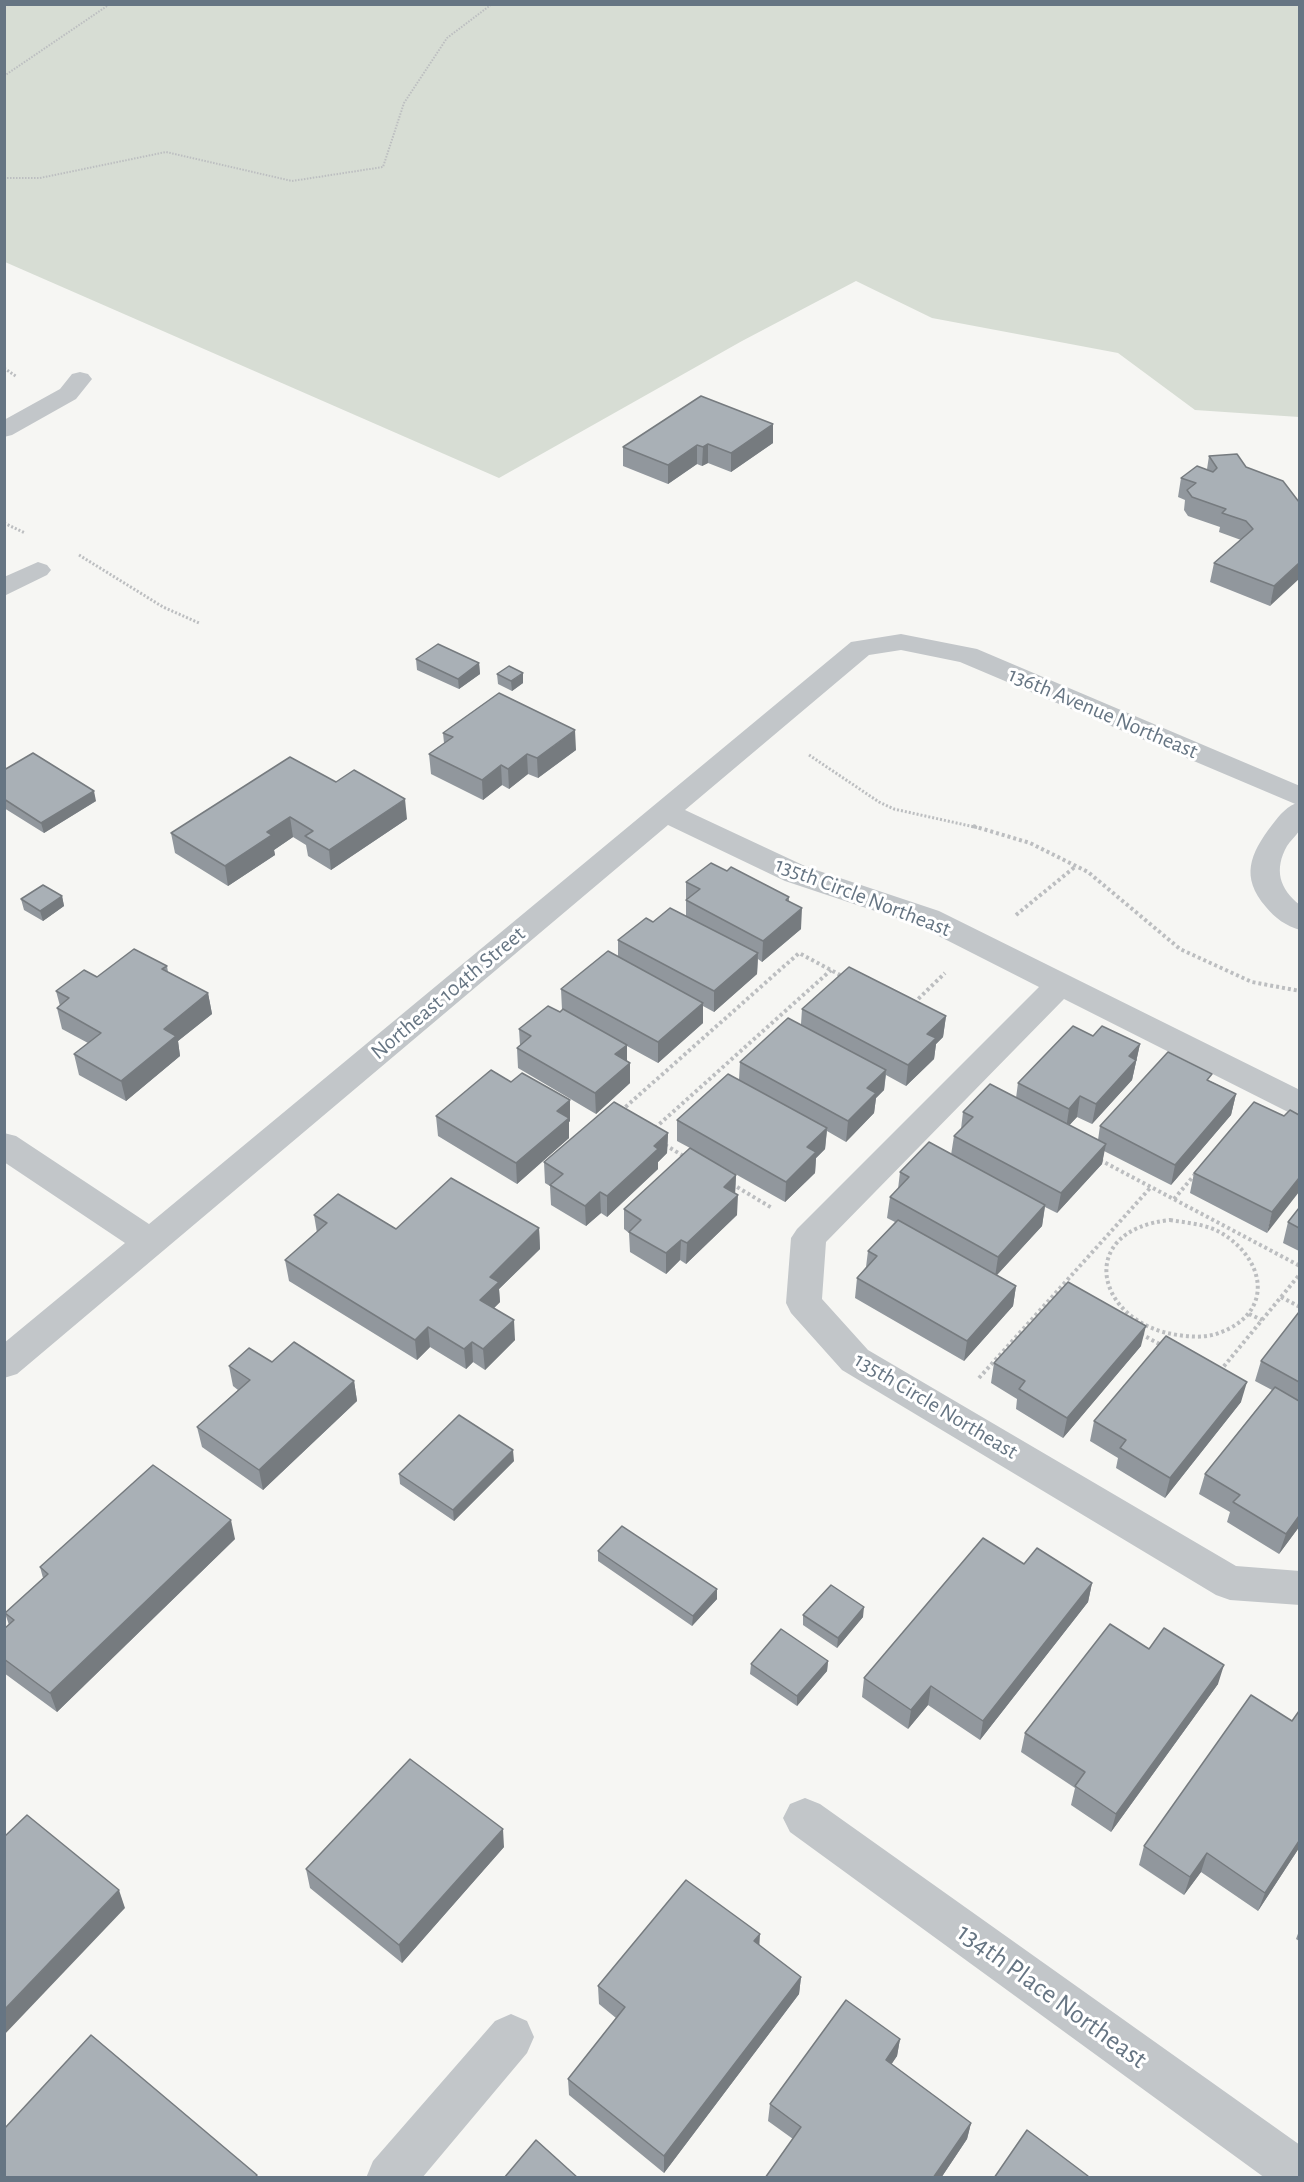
<!DOCTYPE html>
<html>
<head>
<meta charset="utf-8">
<style>
	body { margin:0 }
	#map { position:relative; width:1304px; height:2182px; overflow:hidden; background:#f6f6f3; font-family:"Alegreya Sans",sans-serif }
	canvas { display:block }
	.frame { position:absolute; inset:0; border:6px solid #667583; pointer-events:none }
</style>
</head>
<body>
<div id="map">
<canvas width="1304" height="2182"></canvas>
<div class="frame"></div>
</div>
<script>
const ctx = document.querySelector('canvas').getContext('2d');
ctx.lineJoin = 'round';
function fillPath(path, color) { ctx.fillStyle = color; ctx.fill(path, 'evenodd'); }
function stroke(path, color, width, dash) { ctx.strokeStyle = color; ctx.lineWidth = width; ctx.lineCap = dash ? 'butt' : 'round'; ctx.setLineDash(dash || []); ctx.stroke(path); }
function label(font, color, halo, rows, align = 'center') {
  ctx.font = font + ' "Alegreya Sans",sans-serif'; ctx.lineWidth = 6; ctx.setLineDash([]); ctx.textBaseline = 'middle'; ctx.strokeStyle = halo; ctx.fillStyle = color; for (const [text, x, y, turn = 0] of rows) {
    ctx.save(); ctx.translate(x, y); ctx.rotate((+turn || 0) * Math.PI / 180); ctx.textAlign = isNaN(turn) ? turn : align; if (halo) ctx.strokeText(text, 0, 0); ctx.fillText(text, 0, 0); ctx.restore();
  }
}
const green = new Path2D(`
	M5,4L1299,5V417L1195,410L1118,353L932,318L856,281L742,341L499,478L5,262Z`);
const pathFar2 = new Path2D(`
	M4,76L110,4
	M4,178H40L166,152L292,181L383,167L404,103L447,38L492,4`);
const pathFar1 = new Path2D(`
	M4,368L17,377
	M4,523L25,533
	M79,555L163,607L199,623
	M809,755L879,802L894,809L979,828`);
const path = new Path2D(`
	M973,826L1030,843L1088,872L1180,949L1252,982L1300,991
	M1016,915L1076,866
	M914,1003L945,973
	M621,1111L799,953L842,976
	M655,1128L831,970
	M665,1145L687,1158
	M1100,1160L1300,1266
	M732,1184L772,1208
	M1174,1199L1197,1172
	M1170,1220C1188,1223 1207,1224 1223,1234C1266,1261 1274,1313 1219,1333C1206,1338 1191,1337 1178,1335C1096,1324 1073,1230 1170,1220Z
	M1281,1297L1300,1307
	M1249,1314L1262,1320
	M1141,1334L1163,1346
	M1220,1371L1300,1274
	M979,1378L1151,1187`);
const service = new Path2D(`
	M80,372L88,374L92,379L76,399L12,435L4,437V420L60,389L72,374Z
	M1300,802C1300,810 1302,824 1299,831C1296,836 1290,841 1287,846C1274,869 1279,889 1300,905V930C1286,926 1275,918 1266,907C1240,877 1250,854 1272,825C1280,815 1287,805 1300,802Z
	M511,2014L527,2021L534,2037L527,2053L422,2178H366L373,2161L495,2021Z`);
const minor = new Path2D(`
	M38,562L47,565L51,570L47,575L4,596V577Z
	M901,634L977,649L1300,786V806L960,662L901,650L869,655L685,810L807,867L939,911L1300,1090V1116L1288,1112L1064,999L826,1242L822,1299L868,1350L1236,1566L1300,1571V1605L1230,1600L1216,1595L842,1370L791,1313L786,1303L791,1238L797,1229L1039,987L917,925L785,881L668,825L17,1374L4,1378V1343L125,1243L4,1162V1133L16,1136L149,1224L851,642Z
	M805,1798L820,1804L1300,2145V2178H1265L790,1832L783,1818L790,1804Z`);
const wall = new Path2D(`
	M773,424V443L731,472L708,463L702,466L697,464L668,484L623,466V447Z
	M1209,456L1246,467L1299,502L1270,606L1210,582L1214,563L1241,540L1219,532L1220,527L1188,516L1184,510L1185,500L1178,497L1181,478L1207,469Z
	M416,659L479,663L480,674L459,689L417,670Z
	M497,674L523,683L512,691L498,684Z
	M443,733L576,750L538,778L528,774L509,789L502,785L483,800L431,774L429,754L444,743Z
	M4,770L96,801L44,833L4,808Z
	M336,782L407,819L331,870L308,856L306,845L293,837L274,850L275,855L228,886L175,853L171,833Z
	M727,871L789,897V902L801,929L762,962L758,959L757,974L714,1012L703,1006V1023L658,1063L627,1046V1061L630,1083L596,1114L518,1068L517,1048L520,1045L519,1029L560,1012L562,1010L561,989L618,957V940L653,922L686,916V882Z
	M62,896L64,906L43,921L24,910L21,899Z
	M167,966L168,972L208,993L212,1014L178,1041L180,1056L126,1101L79,1075L74,1054L88,1043L62,1029L57,1008L60,1006L56,991L97,977Z
	M802,1009L946,1016L943,1037L936,1044L934,1059L906,1086L886,1075L884,1090L876,1098L874,1113L846,1142L827,1131L825,1149L816,1158L815,1173L785,1202L707,1158L736,1175L735,1193L737,1215L686,1264L680,1260L666,1274L630,1252L629,1233L624,1229V1209L690,1148L677,1141V1120L739,1080L740,1062L801,1024Z
	M1093,1036L1140,1044L1132,1080L1092,1124L1077,1117L1069,1125L1098,1140L1100,1126L1210,1081L1236,1094L1231,1115L1171,1185L1104,1151L1102,1164L1057,1213L1045,1207L1042,1226L997,1275L1016,1286L1013,1306L964,1361L855,1298L857,1278L866,1267L868,1251L895,1222L887,1218L890,1197L898,1189L900,1172L951,1155L954,1136L961,1129L963,1112L1016,1098L1018,1083Z
	M511,1082L570,1100V1121L569,1122V1138L517,1184L438,1136L436,1116Z
	M1299,1115L1267,1233L1190,1193L1194,1173Z
	M668,1133L667,1153L658,1162V1169L607,1217L601,1213L586,1226L551,1205L550,1186L545,1183L544,1162Z
	M1299,1208V1251L1283,1243L1288,1222Z
	M314,1215L396,1229L539,1228L540,1249L499,1289L500,1302L494,1308L515,1340L485,1370L473,1362L466,1369L430,1347L417,1360L289,1281L285,1260L317,1233Z
	M1299,1312V1527L1279,1554L1227,1522L1230,1512L1199,1494L1205,1474L1272,1390L1255,1381L1261,1361Z
	M1141,1346L1063,1438L1016,1409L1017,1399L991,1383L994,1363Z
	M272,1362L354,1381L357,1401L263,1490L202,1447L197,1427L238,1390L233,1386L229,1366Z
	M1241,1402L1165,1498L1116,1468L1118,1458L1090,1441L1094,1421Z
	M514,1461L454,1521L400,1484L399,1474Z
	M235,1539L57,1712L4,1673V1629L9,1625L5,1613L43,1578L40,1567Z
	M598,1551L717,1599L692,1626L598,1561Z
	M1024,1564L1092,1583L1088,1602L980,1740L928,1705L908,1729L862,1697L864,1678Z
	M803,1615L863,1617L837,1648L803,1625Z
	M1149,1649L1218,1684L1111,1832L1071,1805L1075,1788L1021,1752L1025,1733Z
	M828,1661L827,1671L797,1706L750,1674L751,1664Z
	M1292,1721L1299,1848L1258,1911L1201,1872L1184,1895L1139,1865L1144,1846Z
	M504,1847L402,1963L310,1888L306,1869Z
	M1299,1931V1941L1296,1939Z
	M759,1945L801,1977L799,1994L664,2173L569,2095L568,2079L616,2018L599,2004L598,1986Z
	M900,2039L897,2056L891,2064L971,2123L967,2139L941,2178H765L793,2139L768,2121L770,2104Z`);
const shadedWall = new Path2D(`
	M773,424V443L731,472V453Z
	M708,444V463L702,466L703,447Z
	M697,445V464L668,484V465Z
	M1299,563V579L1270,606L1274,586Z
	M479,663L480,674L459,689L458,679Z
	M523,673V683L512,691L511,681Z
	M575,730L576,750L538,778L537,758Z
	M527,754L528,774L509,789L508,769Z
	M501,765L502,785L483,800L482,780Z
	M94,791L96,801L44,833L41,823Z
	M405,799L407,819L331,870L329,850Z
	M290,817L293,837L274,850L275,855L228,886L225,866L267,832Z
	M62,896L64,906L43,921L40,911Z
	M802,908L801,929L762,962L763,941Z
	M758,953L757,974L714,1012V991Z
	M208,993L212,1014L178,1041L180,1056L126,1101L121,1081L164,1029Z
	M703,1003V1023L658,1063V1042Z
	M946,1016L943,1037L936,1044L934,1059L906,1086L908,1065L927,1034Z
	M1140,1044L1132,1080L1092,1124L1096,1104L1129,1056Z
	M627,1045V1065L630,1063V1083L596,1114L595,1093L615,1054Z
	M886,1070L884,1090L876,1098L874,1113L846,1142L848,1121L867,1088Z
	M1236,1094L1231,1115L1171,1185L1175,1165Z
	M1080,1096L1077,1117L1066,1129L1069,1109Z
	M570,1100V1121L569,1122V1138L517,1184L516,1163L557,1111Z
	M827,1128L825,1149L816,1158L815,1173L785,1202L786,1182L807,1147Z
	M668,1133L667,1153L658,1162V1169L607,1217V1196L654,1146Z
	M1106,1144L1102,1164L1057,1213L1061,1193Z
	M736,1175L735,1195L724,1187Z
	M1299,1178V1192L1267,1233L1272,1212Z
	M600,1192L601,1213L586,1226L585,1206Z
	M738,1195L737,1215L686,1264L687,1243Z
	M1045,1205L1042,1226L995,1277L998,1257Z
	M539,1228L540,1249L499,1289L500,1302L482,1320L480,1300L490,1277Z
	M681,1240L680,1260L666,1274V1253Z
	M1016,1286L1013,1306L964,1361L967,1341Z
	M514,1320L515,1340L485,1370L483,1349Z
	M1146,1326L1141,1346L1063,1438L1067,1418Z
	M428,1327L430,1347L417,1360L415,1340Z
	M472,1342L473,1362L466,1369L464,1349Z
	M354,1381L357,1401L263,1490L259,1470Z
	M1247,1382L1241,1402L1165,1498L1170,1478Z
	M513,1450L514,1461L454,1521L453,1510Z
	M1299,1516V1527L1279,1554L1286,1534Z
	M231,1520L235,1539L57,1712L50,1693Z
	M1092,1583L1088,1602L980,1740L983,1721Z
	M717,1589V1599L692,1626L693,1616Z
	M864,1607L863,1617L837,1648L838,1638Z
	M828,1661L827,1671L797,1706V1696Z
	M1224,1665L1218,1684L1111,1832L1116,1814Z
	M931,1686L928,1705L908,1729L911,1710Z
	M503,1829L504,1847L402,1963L399,1945Z
	M1299,1841V1848L1258,1911L1265,1893Z
	M1207,1853L1201,1872L1184,1895L1190,1877Z
	M119,1890L125,1908L4,2035V2010Z
	M760,1934L759,1952L754,1941Z
	M801,1977L799,1994L664,2173V2156Z
	M900,2039L897,2056L883,2077L886,2060Z
	M971,2123L967,2139L941,2178H933Z`);
const building = new Path2D(`
	M701,396L773,424L731,453L708,444L703,447L697,445L668,465L623,447Z
	M1237,454L1246,467L1283,481L1299,502V563L1274,586L1214,563L1253,529L1246,521L1222,513L1226,509L1192,497L1187,490L1196,483L1181,478L1197,466L1213,472L1217,468L1209,456Z
	M438,644L479,663L458,679L416,659Z
	M509,666L523,673L511,681L497,674Z
	M499,693L575,730L537,758L527,754L508,769L501,765L482,780L429,754L453,737L443,733Z
	M33,753L94,791L41,823L4,799V770Z
	M290,757L336,782L354,770L405,799L329,850L305,836L313,831L290,817L267,832L272,835L225,866L171,833Z
	M711,863L727,871L731,867L789,897L786,900L802,908L763,941L686,900L700,889L686,882Z
	M43,885L62,896L40,911L21,899Z
	M670,908L758,953L714,991L618,940L646,918L653,922Z
	M134,949L167,966L162,969L208,993L164,1029L176,1036L121,1081L74,1054L101,1033L57,1008L69,998L56,991L84,970L97,977Z
	M608,951L703,1003L658,1042L561,989Z
	M849,967L946,1016L927,1034L936,1038L908,1065L802,1009Z
	M548,1006L560,1012L563,1009L627,1045L615,1054L630,1063L595,1093L517,1048L531,1036L519,1029Z
	M788,1018L886,1070L867,1088L876,1093L848,1121L740,1062Z
	M1073,1026L1093,1036L1102,1026L1140,1044L1129,1056L1136,1060L1096,1104L1080,1096L1069,1109L1018,1083Z
	M1168,1052L1212,1074L1207,1080L1236,1094L1175,1165L1100,1126Z
	M491,1070L511,1082L522,1073L570,1100L557,1111L569,1118L516,1163L436,1116Z
	M728,1074L827,1128L807,1147L816,1152L786,1182L677,1120Z
	M990,1084L1106,1144L1061,1193L954,1136L973,1117L963,1112Z
	M614,1102L668,1133L654,1146L658,1149L607,1196L600,1192L585,1206L550,1185L563,1174L544,1162Z
	M1254,1102L1284,1116L1290,1110L1299,1115V1178L1272,1212L1194,1173Z
	M929,1142L1045,1205L998,1257L890,1197L909,1177L900,1172Z
	M690,1148L736,1175L724,1187L738,1195L687,1243L681,1240L666,1253L629,1232L641,1220L624,1209Z
	M451,1178L539,1228L490,1277L499,1282L480,1300L514,1320L483,1349L472,1342L464,1349L428,1327L415,1340L285,1260L327,1223L314,1215L338,1194L396,1229Z
	M1299,1208V1228L1288,1222Z
	M898,1220L1016,1286L967,1341L857,1278L877,1256L868,1251Z
	M1068,1282L1146,1326L1067,1418L1019,1389L1025,1381L994,1363Z
	M1299,1312V1382L1261,1361Z
	M1166,1336L1247,1382L1170,1478L1120,1448L1126,1440L1094,1421Z
	M294,1342L354,1381L259,1470L197,1427L250,1380L229,1366L249,1348L272,1362Z
	M1275,1387L1299,1401V1516L1286,1534L1233,1502L1240,1495L1205,1474Z
	M459,1415L513,1450L453,1510L399,1474Z
	M153,1465L231,1520L50,1693L4,1659V1629L14,1620L5,1613L48,1574L40,1567Z
	M622,1526L717,1589L693,1616L598,1551Z
	M983,1538L1024,1564L1037,1548L1092,1583L983,1721L931,1686L911,1710L864,1678Z
	M831,1585L864,1607L838,1638L803,1615Z
	M1110,1624L1149,1649L1164,1628L1224,1665L1116,1814L1075,1786L1085,1772L1025,1733Z
	M781,1629L828,1661L797,1696L751,1664Z
	M1251,1695L1292,1721L1299,1711V1841L1265,1893L1207,1853L1190,1877L1144,1846Z
	M410,1759L503,1829L399,1945L306,1869Z
	M27,1815L119,1890L4,2010V1837Z
	M686,1880L760,1934L754,1941L801,1977L664,2156L568,2079L625,2007L598,1986Z
	M846,2000L900,2039L886,2060L971,2123L933,2178H765L801,2127L770,2104Z
	M91,2035L257,2175L255,2178H4V2129Z
	M1027,2130L1088,2176L1087,2178H994Z
	M536,2140L578,2178H504Z`);
const streetNames = [
	["136th Avenue Northeast",1103,713,23],
	["135th Circle Northeast",863,897,21],
	["Northeast 104th Street",448,993,-40],
	["135th Circle Northeast",936,1406,31]
];
const nearStreetnames = [
	["134th Place Northeast",1052,1996,36]
];
fillPath(green, '#d7ddd4');
stroke(pathFar2, '#bcbec0', 2, [1.5, 1.5]);
stroke(pathFar1, '#bcbec0', 3, [2, 2]);
stroke(path, '#bcbec0', 4, [3, 3]);
fillPath(service, '#c2c6c9');
fillPath(minor, '#c2c6c9');
fillPath(wall, '#91979d');
fillPath(shadedWall, '#767b7f');
fillPath(building, '#a9b0b6');
stroke(building, '#767b7f', 1.5);
label('22px', '#667583', '#fff', streetNames);
label('27px', '#667583', '#fff', nearStreetnames);
</script>
</body>
</html>
